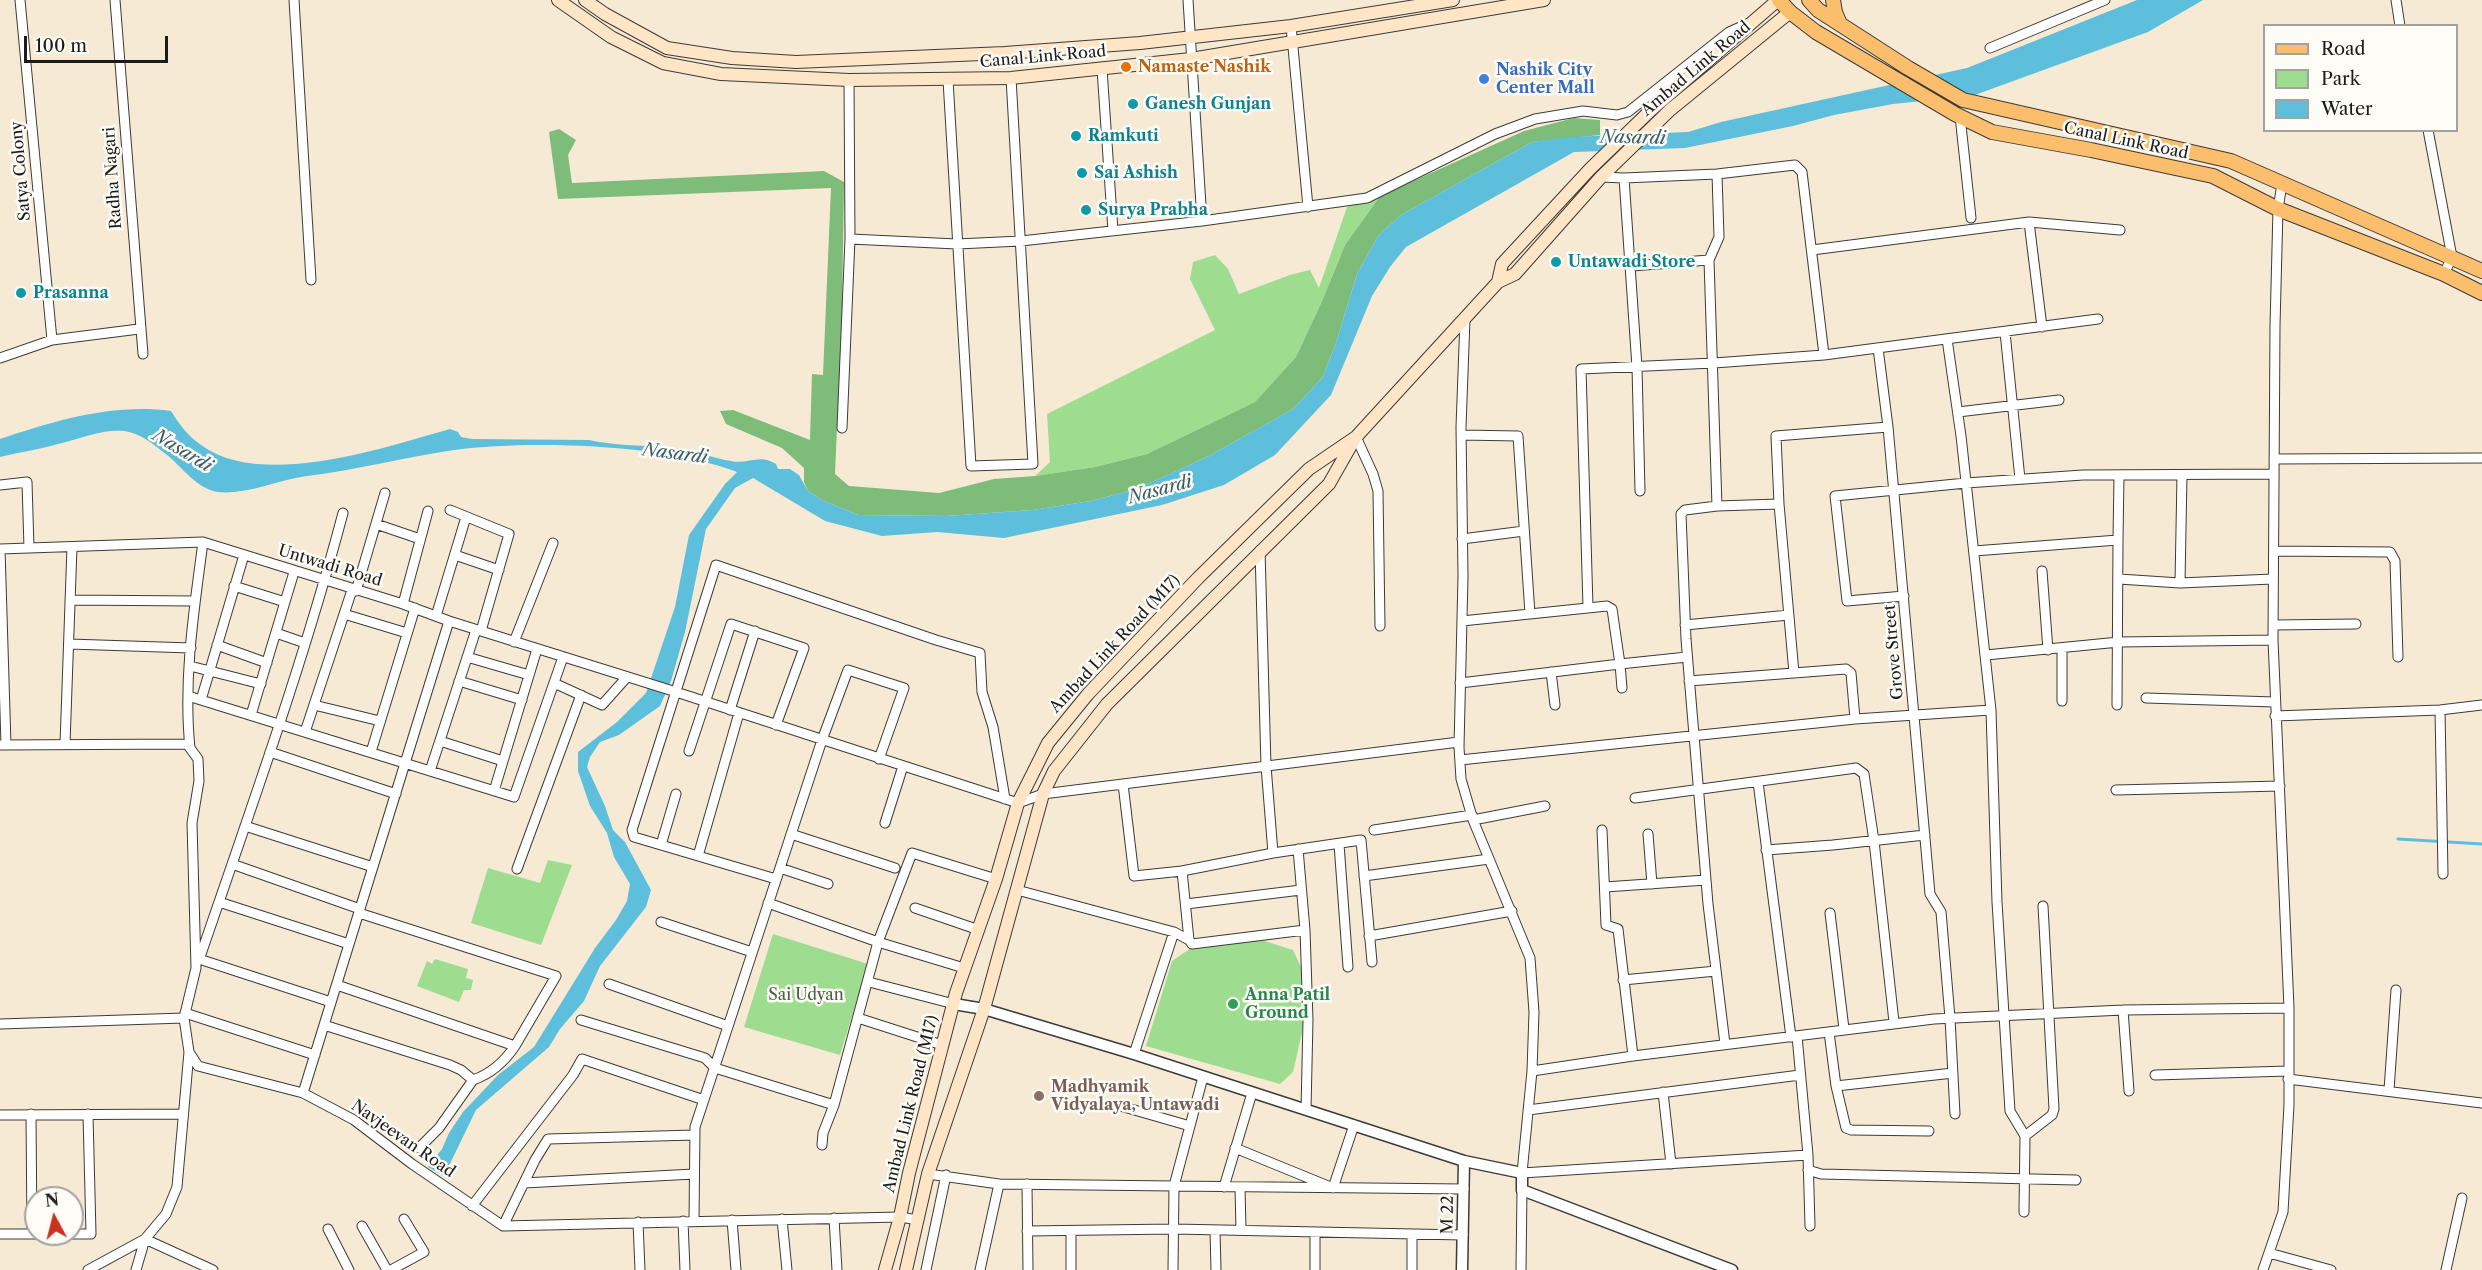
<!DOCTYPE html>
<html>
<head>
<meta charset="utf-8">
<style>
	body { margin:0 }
	#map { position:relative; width:2482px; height:1270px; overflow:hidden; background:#f6ead5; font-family:"Libre Caslon Text",serif }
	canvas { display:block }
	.legend { position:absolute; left:2263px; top:24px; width:195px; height:108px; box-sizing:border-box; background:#fdfcf7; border:2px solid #a3a29f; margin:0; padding:8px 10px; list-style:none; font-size:18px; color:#1c1c1c }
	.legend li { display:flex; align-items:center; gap:12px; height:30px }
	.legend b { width:30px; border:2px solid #a3a29f }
	.north { position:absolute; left:24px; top:1186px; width:60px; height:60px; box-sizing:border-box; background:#fdfcf7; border:2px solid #a3a29f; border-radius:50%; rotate:353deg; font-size:16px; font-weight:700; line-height:24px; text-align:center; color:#1c1c1c }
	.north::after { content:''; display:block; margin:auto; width:21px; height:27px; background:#c8321e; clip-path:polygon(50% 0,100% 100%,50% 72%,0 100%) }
	.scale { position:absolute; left:24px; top:36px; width:144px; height:27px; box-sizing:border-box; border:3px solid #1c1c1c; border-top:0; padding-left:8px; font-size:18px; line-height:21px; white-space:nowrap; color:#1c1c1c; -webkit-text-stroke:4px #fdfcf7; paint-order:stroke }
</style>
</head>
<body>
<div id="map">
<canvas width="2482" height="1270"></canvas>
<ul class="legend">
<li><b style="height:8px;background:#fabe6d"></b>Road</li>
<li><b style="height:16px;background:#9edc90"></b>Park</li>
<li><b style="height:16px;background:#5ebfdc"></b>Water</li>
</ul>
<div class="north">N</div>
<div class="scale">100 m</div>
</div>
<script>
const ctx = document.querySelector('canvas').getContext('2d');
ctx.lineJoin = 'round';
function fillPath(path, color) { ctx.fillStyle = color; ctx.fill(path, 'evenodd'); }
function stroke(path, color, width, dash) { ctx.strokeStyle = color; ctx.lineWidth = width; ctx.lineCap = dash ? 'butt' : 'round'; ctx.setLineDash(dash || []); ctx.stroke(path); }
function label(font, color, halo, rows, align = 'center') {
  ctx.font = font + ' "Libre Caslon Text",serif'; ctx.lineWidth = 5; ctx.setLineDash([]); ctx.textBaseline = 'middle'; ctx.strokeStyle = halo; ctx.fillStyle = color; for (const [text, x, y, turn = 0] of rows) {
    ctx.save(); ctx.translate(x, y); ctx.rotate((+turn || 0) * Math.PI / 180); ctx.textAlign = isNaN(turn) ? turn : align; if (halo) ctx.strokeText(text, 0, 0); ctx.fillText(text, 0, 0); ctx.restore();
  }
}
const green = new Path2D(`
	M1380,196L1345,245L1323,299L1296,357L1255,402L1147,454L1095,467L1035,476L1050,462L1047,414L1215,330L1190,279L1193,262L1215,255L1228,269L1239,294L1290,275L1310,270L1319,288L1347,207Z
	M548,860L572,865L541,945L471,923L488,868L540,883Z
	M773,934L868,964L840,1055L744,1027Z
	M1255,938L1293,950L1309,984L1304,1024L1293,1072L1280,1084L1146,1046L1172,961L1191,948Z
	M435,959L468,969L466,978L473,980L471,990H464L459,1002L417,986L427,961L432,964Z`);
const forest = new Path2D(`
	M1574,118L1600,120V135L1532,142L1401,215L1378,236L1357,274L1335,346L1322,378L1293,409L1209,456L1137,489L1091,501L1033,510L946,516L858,515L824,501L808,491L804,482V468L782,448L726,424L720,411L733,410L810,440L812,374L823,375L831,188L558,199L549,132L559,129L576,140L568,155L572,183L824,171L844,182L842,310L835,474L849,486L939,493L994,479L1035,476L1095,467L1147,454L1255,402L1296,357L1323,299L1345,245L1380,196L1524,131Z`);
const water = new Path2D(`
	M2137,0H2203L2148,32L1972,96L1893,104L1834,115L1793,126L1685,148L1574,152L1406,247L1390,267L1372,296L1331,395L1275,455L1224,485L1162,505L1004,538L937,532L882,536L825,521L753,478L735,488L706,529L685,632L671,681L660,706L619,735L600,742L590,757L587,767L605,806L613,830L625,842L651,890L646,907L600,966L584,1001L560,1029L549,1047L476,1110L444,1176L428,1167L442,1149L449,1133L463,1112L498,1075L534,1047L595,948L616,920L627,901L630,884L614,857L607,833L590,806L578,771V752L617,722L646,693L675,607L689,535L725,484L737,472C663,444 533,440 454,450C405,457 356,470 307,476C277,480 248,495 218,492C197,489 182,467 167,455C154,445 141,433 124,431C103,429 82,438 62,443C42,449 20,452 0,457V439C54,421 113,403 171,411C179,424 188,436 201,445C262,490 385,447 450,429L458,432L461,437L472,439L589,440C616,446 644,445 672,448C693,450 712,458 731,461C749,465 758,453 776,464L778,469H790L799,475L808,491L824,501L858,515L946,516L1033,510L1091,501L1137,489L1209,456L1293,409L1322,378L1335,346L1357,274L1378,236L1401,215L1532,142L1569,137L1688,132L1721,122L1967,68Z`);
const stream = new Path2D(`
	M2398,839L2482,844`);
const minor = new Path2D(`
	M20,0L52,340
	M115,0L143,354
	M294,0L311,280
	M1188,0L1202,221
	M2396,0L2400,26
	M1291,26L1308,207
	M1990,48L2105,0
	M1102,69L1113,231
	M948,80L971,466L1033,464L1011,78
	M1960,116L1971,218
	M2428,130L2452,257L2444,274
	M1601,177L1624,178L1637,367L1640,491
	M1624,178L1717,174L1795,165L1802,172L1824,355L2098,319
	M2029,222L2042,327
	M850,239L957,244L1021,241L1202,221L1367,198L1495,134L1535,119L1583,111L1617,115L1628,112L1729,32L1749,23
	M1812,250L2029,222L2120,230
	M1709,260L1719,237L1717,174
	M1632,266L1709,260L1717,506L1685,510L1681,514L1686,639L1708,904L1725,1044
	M1465,319L1461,427L1463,576L1459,747L1461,779L1473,820L1530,958L1534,1012L1532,1071L1522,1173L1808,1155
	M2005,332L2020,479
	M1878,348L1888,427
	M0,358L52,340L139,329
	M1958,412L2059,400
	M842,428L850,239L849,80
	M1461,435L1518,436L1530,614
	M1356,437L1373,474L1378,491L1380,626
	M2274,459L2482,458
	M0,485L27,482L29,548
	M1779,504L1794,673
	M1717,506L1779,504L1776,436L1888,427L1930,894L1941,912L1950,1018L1955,1114
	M450,510L509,534L481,631
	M376,524L420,539
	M1462,539L1524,531
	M2118,540L2119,475
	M0,549L203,542L403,604L449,621L673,691L1018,803L1043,794L1459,742
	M0,549L6,745
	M1260,550L1266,766L1273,853L1361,840L1372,962
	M1974,551L2118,540L2117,705
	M2274,551L2390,552L2395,561L2398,657
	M455,555L499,570
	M2042,571L2048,650
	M2119,579L2180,583L2273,579
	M2180,583L2182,475
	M234,586L285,602
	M356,591L385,493
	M1904,596L1847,601L1835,496L1966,483L2083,475L2273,474
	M70,600L195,601
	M403,604L428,511
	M1588,607L1581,369L1714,363L1824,355
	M344,614L407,633
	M436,616L466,517
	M449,621L303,1093L354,1120L412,1164L503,1226L900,1217L918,1220
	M1685,625L1789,615
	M2273,625L2356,624
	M276,633L305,643
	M514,642L553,543
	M69,644L191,648
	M217,645L267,663
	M2062,649V701
	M1986,655L2119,642L2273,640
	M467,657L529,675
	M190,666L261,684
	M1551,672L1555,705
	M459,681L522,700
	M1689,681L1846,669L1851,673L1855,719
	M554,683L602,705L627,677
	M1460,683L1620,664L1612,609L1607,606L1462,621
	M1622,688L1620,664L1687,657
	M188,696L514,797L563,657
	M2146,698L2275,702
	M201,700L244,555
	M314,705L380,721
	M730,710L755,631
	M1991,710L1997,902L2010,1111L2025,1136L2024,1212
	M2440,710L2443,874
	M251,715L294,572
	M2275,716L2440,710L2482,705
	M305,732L352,590
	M440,741L503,761
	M65,744L72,547
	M0,745L187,744L198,759L199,781L192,823L196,968L184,1018L189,1052L198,1066L303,1093
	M190,748C183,680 194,610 203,542
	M689,751L731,624L804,648L776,725
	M270,752L396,794
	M371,752L415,608
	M1460,760L1855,719L1991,710L1961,436L1947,339
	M430,771L476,630
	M1758,782L1791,1037
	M1123,784L1134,876L1182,871L1189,940L1192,944L1305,930L1298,849
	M2116,790L2280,786
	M494,791L537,649
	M1635,798L1856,768L1864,774L1874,841L1894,1022
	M1473,820L1545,806
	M885,823L903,766
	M245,826L373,867
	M1374,830L1472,815
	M1602,830L1606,925L1618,929L1633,1056
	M791,834L895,868
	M1648,834L1652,884
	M1339,844L1348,967
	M661,845L676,794
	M1766,850L1833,845L1925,835
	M698,856L739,713
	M232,864L360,909
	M780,868L828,884
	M517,869L581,695
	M1182,871L1273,853
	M1364,876L1489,859
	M776,879L634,837L632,830L716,565L936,640L980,653L982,692L993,727L1005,799
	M1605,887L1706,880
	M1017,890L1174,932L1189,940
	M219,902L349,944
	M768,903L878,942L964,968
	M1186,904L1301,890
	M915,908L979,930
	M1830,913L1844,1029
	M661,922L752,952
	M1305,930L1308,1020L1306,1110
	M1369,936L1512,911
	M199,959L331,1002
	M199,960C250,811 303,664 343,513
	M1623,980L1716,971
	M869,982L954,1004
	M609,984L728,1026
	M337,985L515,1046L556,976L359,913
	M2123,1010L2129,1091
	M185,1013L315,1055
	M858,1018L942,1045
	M581,1020L705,1058L715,1068L834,1105L878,942L912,853L996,879
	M0,1024L184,1018
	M324,1025L450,1065L461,1070L473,1080L439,1128L419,1148
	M1829,1032L1836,1086L1846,1128L1851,1130L1929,1131
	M1797,1036L1808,1155L1810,1226
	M1134,1054L1174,932
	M1532,1071L1633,1056L1934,1019L2123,1010L2289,1008
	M2155,1075L2288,1071
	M1203,1077L1174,1186L1464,1189
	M2288,1079L2482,1103
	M473,1080C490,1074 505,1061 515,1046
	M1836,1086L1953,1073
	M2389,1090L2396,990
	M1663,1092L1671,1164
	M1117,1105L1190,1126
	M1528,1110L1800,1075
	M31,1114L32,1234H91L88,1114
	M0,1115L183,1114
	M2025,1136L2052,1115L2054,1109L2043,906
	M822,1145L823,1133L834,1105
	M1235,1148L1333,1188L1354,1125
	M1808,1170L1821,1174L2076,1180
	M928,1174L999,1184
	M524,1183L694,1174
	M1027,1184L1028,1270
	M1224,1187L1252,1093
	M1240,1187L1241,1230
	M472,1206L573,1075L582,1059L704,1100
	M834,1218L837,1270
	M782,1219L787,1270
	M732,1220L736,1270
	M683,1221L685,1270
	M694,1221L695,1127L822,740L848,670L904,688L879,759
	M638,1222L640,1270
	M362,1226L387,1270
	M503,1226L535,1160L548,1139L695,1135
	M328,1229L349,1270
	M1215,1230L1216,1270
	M1027,1231L1174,1229L1463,1235
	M1071,1231V1270
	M0,1234H32
	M2269,1253L2331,1270
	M88,1270L145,1239L213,1270
	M136,1270L145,1239L166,1214L177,1187L189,1052
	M391,1270L424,1252L404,1219
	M926,1270L946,1175
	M980,1270L999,1184L1174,1186L1173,1270
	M1315,1270V1232
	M1412,1270V1234
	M1521,1270L1522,1190
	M2263,1270L2283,1212L2289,1105V1008L2273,640L2275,326L2278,209L2282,184
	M2446,1270L2462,1198`);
const tertiary = new Path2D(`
	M954,1004L984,1009L1134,1054L1464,1161L1522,1173V1190L1732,1270
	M1462,1270L1464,1161`);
const secondary = new Path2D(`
	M558,0L611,37L663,63L721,74L849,80L1011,78L1191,59L1544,0
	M585,0L605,14L667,48L732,58L796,62L1005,53L1140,43L1291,26L1453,0
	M1498,282L1502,264L1590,169L1651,110L1778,0
	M885,1270L900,1217L909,1173L956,993L996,879L1018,803L1048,743L1088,694L1198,578L1309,469L1356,437L1498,282L1515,274L1601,177L1670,110L1790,12
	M906,1270L928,1174L984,1009L1043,794L1054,771L1107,704L1329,484L1354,440`);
const primary = new Path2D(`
	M1779,0L1790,12L1816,32L1955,114L1992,132L2091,150L2213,176L2278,209L2444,274L2482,293
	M1809,0L1818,10L1908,68L1963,100L2231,161L2482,271
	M1833,0L1835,12L1840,24`);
const markers = [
	[1126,67,6,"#e8710a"],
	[1484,79,6,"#3f7fe0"],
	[1133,104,6,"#0f9aa8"],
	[1076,136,6,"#0f9aa8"],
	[1082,173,6,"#0f9aa8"],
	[1086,210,6,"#0f9aa8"],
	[1556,262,6,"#0f9aa8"],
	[21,293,6,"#0f9aa8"],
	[1233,1004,6,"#2e9e5b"],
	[1039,1096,6,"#8d6e63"]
];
const streetNames = [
	["Canal Link Road",1043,57,-5],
	["Ambad Link Road",1696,69,-40],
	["Canal Link Road",2126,141,12],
	["Satya Colony",21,171,-95],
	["Radha Nagari",113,178,-94],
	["Untwadi Road",330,566,17],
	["Ambad Link Road (M17)",1115,644,-47],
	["Grove Street",1894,652,-95],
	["Ambad Link Road (M17)",911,1104,-76],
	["Navjeevan Road",403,1139,35],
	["M 22",1448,1215,-89]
];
const foodNames = [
	["Namaste Nashik",1138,67]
];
const shopNames = [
	["Nashik City",1496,70],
	["Center Mall",1496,88]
];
const cultureNames = [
	["Ganesh Gunjan",1145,104],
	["Ramkuti",1088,136],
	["Sai Ashish",1094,173],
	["Surya Prabha",1098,210],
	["Untawadi Store",1568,262],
	["Prasanna",33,293]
];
const parkNames = [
	["Sai Udyan",806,995]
];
const leisureNames = [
	["Anna Patil",1245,995],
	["Ground",1245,1013]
];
const educationNames = [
	["Madhyamik",1051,1087],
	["Vidyalaya, Untawadi",1051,1105]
];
const waterNames = [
	["Nasardi",1633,138,1],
	["Nasardi",182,451,31],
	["Nasardi",675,454,7],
	["Nasardi",1160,490,-15]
];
fillPath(green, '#9edc90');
fillPath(forest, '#7ebc7a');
fillPath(water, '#5ebfdc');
stroke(stream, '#5ebfdc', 3);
stroke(minor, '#3d3b38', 11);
stroke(tertiary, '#3d3b38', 13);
stroke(secondary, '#3d3b38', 14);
stroke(primary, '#3d3b38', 16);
stroke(minor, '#fff', 9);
stroke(tertiary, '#fff', 10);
stroke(secondary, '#fde5c5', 12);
stroke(primary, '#fabe6d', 14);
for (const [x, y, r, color] of markers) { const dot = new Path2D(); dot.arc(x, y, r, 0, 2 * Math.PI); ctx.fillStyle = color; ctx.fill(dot); stroke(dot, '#fdfcf7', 2); }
label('16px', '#1c1c1c', '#fdfcf7', streetNames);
label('bold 16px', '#c56008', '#fdfcf7', foodNames, 'left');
label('bold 16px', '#366cbe', '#fdfcf7', shopNames, 'left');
label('bold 16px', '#0d838f', '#fdfcf7', cultureNames, 'left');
label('16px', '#4a5f45', '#fdfcf7', parkNames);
label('bold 16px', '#27864d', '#fdfcf7', leisureNames, 'left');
label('bold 16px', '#785e54', '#fdfcf7', educationNames, 'left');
label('italic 18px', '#365d69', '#fdfcf7', waterNames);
</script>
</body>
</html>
